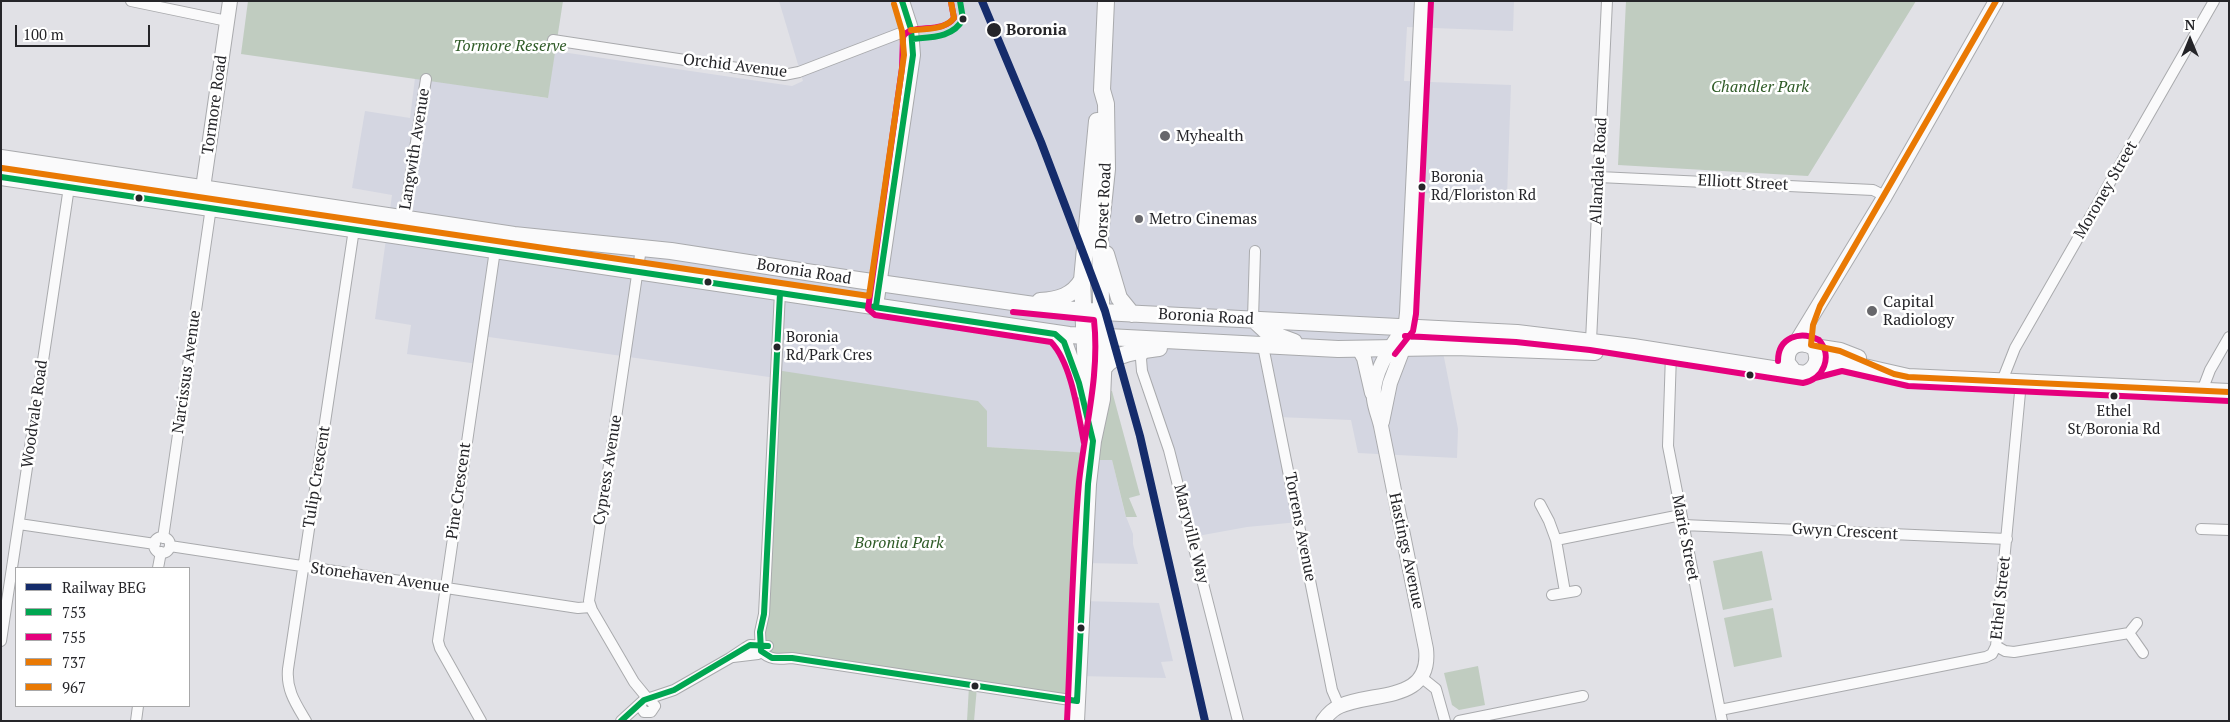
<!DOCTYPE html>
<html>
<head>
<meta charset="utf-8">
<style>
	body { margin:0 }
	#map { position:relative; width:2230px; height:722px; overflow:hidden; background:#e1e1e6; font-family:"PT Serif",serif }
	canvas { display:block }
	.frame { position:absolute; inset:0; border:2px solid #252529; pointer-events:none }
	.legend { position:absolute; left:15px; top:567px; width:175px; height:140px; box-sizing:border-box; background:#fff; border:1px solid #a8a8a9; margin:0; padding:6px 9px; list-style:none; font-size:15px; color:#252529 }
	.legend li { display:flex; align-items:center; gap:10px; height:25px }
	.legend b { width:25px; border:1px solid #a8a8a9 }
	.north { position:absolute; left:2165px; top:15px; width:50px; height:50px; -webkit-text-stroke:4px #fff; paint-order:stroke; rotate:0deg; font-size:14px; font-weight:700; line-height:20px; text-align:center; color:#252529 }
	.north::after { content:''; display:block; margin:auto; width:18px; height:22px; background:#252529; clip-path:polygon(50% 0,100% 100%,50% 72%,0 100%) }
	.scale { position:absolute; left:15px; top:25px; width:135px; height:22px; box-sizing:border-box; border:2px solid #252529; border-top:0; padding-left:6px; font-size:15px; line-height:18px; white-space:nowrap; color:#252529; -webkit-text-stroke:4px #fff; paint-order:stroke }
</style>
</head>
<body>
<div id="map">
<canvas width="2230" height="722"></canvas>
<div class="frame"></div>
<ul class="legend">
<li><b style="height:6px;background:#152c6b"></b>Railway BEG</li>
<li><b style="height:6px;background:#00a651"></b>753</li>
<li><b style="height:6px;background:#e5007d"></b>755</li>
<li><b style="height:6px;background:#e97904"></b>737</li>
<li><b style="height:6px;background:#e97904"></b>967</li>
</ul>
<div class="north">N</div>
<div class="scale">100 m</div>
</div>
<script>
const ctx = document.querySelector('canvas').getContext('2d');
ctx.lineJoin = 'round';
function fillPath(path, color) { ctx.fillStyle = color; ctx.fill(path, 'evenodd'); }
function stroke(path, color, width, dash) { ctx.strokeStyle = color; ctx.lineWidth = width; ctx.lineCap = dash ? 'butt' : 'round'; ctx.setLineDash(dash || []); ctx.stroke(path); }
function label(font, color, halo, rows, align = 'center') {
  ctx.font = font + ' "PT Serif",serif'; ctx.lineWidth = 5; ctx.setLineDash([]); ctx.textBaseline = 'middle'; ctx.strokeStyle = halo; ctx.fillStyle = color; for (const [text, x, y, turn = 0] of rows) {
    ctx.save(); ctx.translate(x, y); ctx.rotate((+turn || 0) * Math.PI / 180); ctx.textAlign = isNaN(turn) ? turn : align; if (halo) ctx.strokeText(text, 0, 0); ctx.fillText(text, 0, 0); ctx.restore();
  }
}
const built = new Path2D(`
	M779,1H1514L1513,31L1407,27L1404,81L1511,85L1507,196L1424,193L1405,327L1403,349L1442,347L1458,429L1457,458L1358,453L1351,420L1278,417L1299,522L1247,527L1192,537L1142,355L1108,362L1091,453L987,447V411L776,378L482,336L478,364L407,354L411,325L375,319L392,195L352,188L365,111L410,118L415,78L547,98L555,51L792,86L803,81Z
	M1091,460H1112L1125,514L1133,534V544L1138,564L1083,563Z
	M1082,601L1159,603L1173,661L1161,662L1166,678L1078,676Z`);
const green = new Path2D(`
	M248,1H563L548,98L241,54Z
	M1626,1H1916L1808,176L1618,165Z
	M776,370L978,401L987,411V447L1091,453L1102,390L1112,391L1140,495L1129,498L1137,517H1126L1112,460H1091L1077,701L977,687L974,721H967L969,686L772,655L763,645Z
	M1762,551L1772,600L1723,610L1713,561Z
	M1773,608L1782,657L1734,667L1724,618Z
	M1478,666L1485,705L1459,710L1452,705L1444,673Z`);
const street = new Path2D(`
	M131,1L227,21
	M553,40L784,75L799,72L911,29
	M1599,177L1873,190L1885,196
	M404,218L426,79
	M641,248L589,601L592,610L634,682L648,699
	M780,292L764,614L760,632L761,651C770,661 780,659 792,658L1077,701
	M1253,319L1255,251
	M1591,341L1607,1
	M1263,346L1332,690L1339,706
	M1144,350L1141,359L1142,371L1169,450L1238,721
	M1671,354L1668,446L1722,721
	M2002,381L2015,348L2214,1
	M2202,391L2210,370L2229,337
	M1540,504L1549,521L1556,540
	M19,524L155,544
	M1683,525L2007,539
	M2201,529L2229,530
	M154 545a8 8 0 1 1 16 0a8 8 0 1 1-16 0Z
	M163,538L211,207
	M170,546L578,608L590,607
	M158,568L161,552
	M1565,592L1556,540L1681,515
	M1552,595L1576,591
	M2137,623L2129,633L2143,653
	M1,641L69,187
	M1996,646L2005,651L2014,652L2129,633
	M733,657L758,654L766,647
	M1421,677L1436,689L1445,721
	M640,705L644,712H651L655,706L649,699
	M1720,710L1986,657L1992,654L1996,646L2021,382
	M136,721L138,706
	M306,721C296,704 286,690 288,669L354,229
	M481,721L440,648L438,641L495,250
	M621,721L644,700L674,690L730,658L745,648L750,645L768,646
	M1459,721L1583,696`);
const secondary = new Path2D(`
	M211,207L203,188L230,1
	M876,306L913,55L911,29L902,1
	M1795,344L1885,196L1996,1
	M1359,349L1364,358L1372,393
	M1382,422L1390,383L1403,349L1407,313L1422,1
	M1323,721C1328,714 1333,709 1340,706C1373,691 1432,703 1426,649L1381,426C1379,417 1375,408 1374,399C1371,375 1392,344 1405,327`);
const primary = new Path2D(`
	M1,158L514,235L671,251L858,280L1062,309L1102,312L1517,333L1633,347L1804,374C1816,370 1821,359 1814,347C1800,339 1785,345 1787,363L1794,372
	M1,177L1069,335L1338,349L1455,347L1595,352
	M1106,254L1119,298L1132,314
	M1040,301C1058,300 1073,296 1082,280
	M1253,319L1267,332L1294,342
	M1055,334L1064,342L1081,390
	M1814,347L1840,351L1858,358
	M1104,368C1113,353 1143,350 1159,348
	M1813,369L1842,362L1908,377L2229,392
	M1088,418L1082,280L1097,121
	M1076,721L1088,484L1093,441L1102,399L1104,352L1101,302L1100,235L1107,169L1106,104L1102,90L1106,1`);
const bus1 = new Path2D(`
	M912,39C931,37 953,38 963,19L960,1
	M1,177L780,293
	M780,293L1055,334L1064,342L1079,383L1093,441L1088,484L1077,701L792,658H772L761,651L760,632L764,614Z
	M876,306L913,55L911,29L902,1
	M621,721L644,700L674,690L750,645L768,646`);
const bus2 = new Path2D(`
	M951,2L954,18C942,35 911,22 903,37L902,68L868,309L875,315L1051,342C1072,364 1078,414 1084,443
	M1013,312L1094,320C1100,375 1085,427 1079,482C1072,561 1071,641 1067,721
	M1405,336L1516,342L1590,350L1803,383C1824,379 1833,356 1819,340C1800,330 1778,337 1778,361
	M1395,354L1413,331L1416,314L1431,1
	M1815,378L1842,371L1908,386L2229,401`);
const bus3 = new Path2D(`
	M911,30C925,29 945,30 954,18L951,2
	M2,168L869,296L904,55L902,31L894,4`);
const bus4 = new Path2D(`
	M1996,1L1820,306L1813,325L1811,345L1840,351L1894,374L1908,377L2229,392`);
const rail1 = new Path2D(`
	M982,1L1041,142L1105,311L1140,436L1205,721`);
const markers = [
	[963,19,4.5,"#252529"],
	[994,30,8,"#252529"],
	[1165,136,6,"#67676b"],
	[1422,187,4.5,"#252529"],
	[139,198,4.5,"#252529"],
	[1139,219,5,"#67676b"],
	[708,282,4.5,"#252529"],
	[1872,311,6,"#67676b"],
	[777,347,4.5,"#252529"],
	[1750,375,4.5,"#252529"],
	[2114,396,4.5,"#252529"],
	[1081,628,4.5,"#252529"],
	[975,686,4.5,"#252529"]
];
const busNames = [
	["Boronia",1431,178],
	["Rd/Floriston Rd",1431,196],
	["Boronia",786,338],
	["Rd/Park Cres",786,356],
	["Ethel",2114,412,"center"],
	["St/Boronia Rd",2114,430,"center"]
];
const stopNames = [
	["Boronia",1006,30]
];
const parkNames = [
	["Tormore Reserve",510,46],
	["Chandler Park",1760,87],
	["Boronia Park",899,543]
];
const streetNames = [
	["Orchid Avenue",735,66,7],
	["Tormore Road",215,105,-82],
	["Langwith Avenue",415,149,-81],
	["Allandale Road",1599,171,-87],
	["Elliott Street",1743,183,3],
	["Moroney Street",2106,190,-60],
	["Dorset Road",1104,206,-87],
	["Boronia Road",804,272,9],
	["Boronia Road",1206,317,3],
	["Narcissus Avenue",187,372,-82],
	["Woodvale Road",35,414,-82],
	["Cypress Avenue",608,470,-81],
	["Tulip Crescent",317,477,-81],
	["Pine Crescent",459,491,-82],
	["Torrens Avenue",1300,527,79],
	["Gwyn Crescent",1845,532,3],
	["Maryville Way",1191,534,76],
	["Marie Street",1685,538,79],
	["Hastings Avenue",1406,551,78],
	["Stonehaven Avenue",380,578,8],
	["Ethel Street",2001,598,-84]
];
const poiNames = [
	["Myhealth",1176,136],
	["Metro Cinemas",1149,219],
	["Capital",1883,302],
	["Radiology",1883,320]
];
fillPath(built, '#d4d6e1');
fillPath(green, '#c0ccc0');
stroke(street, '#a9aaad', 12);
stroke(secondary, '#a9aaad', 16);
stroke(primary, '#a9aaad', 18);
stroke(street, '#fafafb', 10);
stroke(secondary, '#fafafb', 14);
stroke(primary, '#fafafb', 16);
stroke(bus1, '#00a651', 6);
stroke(bus2, '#e5007d', 6);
stroke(bus3, '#e97904', 6);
stroke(bus4, '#e97904', 6);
stroke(rail1, '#152c6b', 8);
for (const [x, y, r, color] of markers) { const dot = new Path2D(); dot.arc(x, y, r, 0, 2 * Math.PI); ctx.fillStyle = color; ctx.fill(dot); stroke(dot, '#fff', 2); }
label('15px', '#252529', '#fff', busNames, 'left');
label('bold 16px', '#252529', '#fff', stopNames, 'left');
label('italic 16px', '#2f5b27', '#fff', parkNames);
label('16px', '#252529', '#fff', streetNames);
label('16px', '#252529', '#fff', poiNames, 'left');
</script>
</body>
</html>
